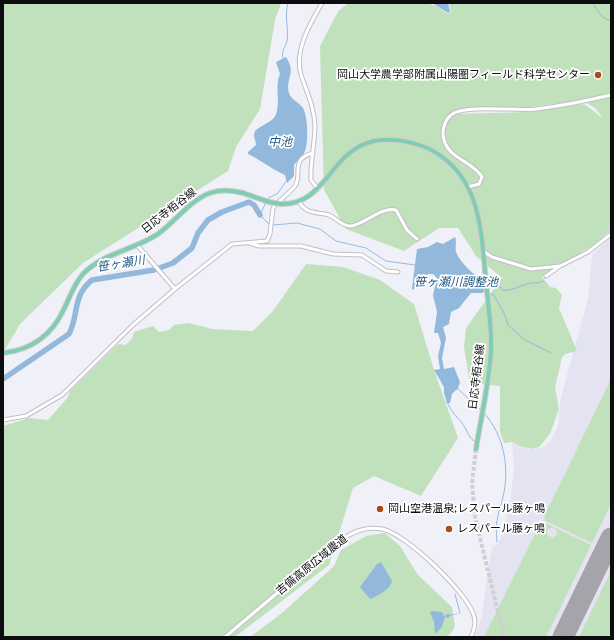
<!DOCTYPE html>
<html>
<head>
<meta charset="utf-8">
<style>
	body { margin:0 }
	#map { position:relative; width:614px; height:640px; overflow:hidden; background:#f0f1f8; font-family:"Noto Serif",serif }
	canvas { display:block }
	.frame { position:absolute; inset:0; border:4px solid #0d0d0f; pointer-events:none }
</style>
</head>
<body>
<div id="map">
<canvas width="614" height="640"></canvas>
<div class="frame"></div>
</div>
<script>
const ctx = document.querySelector('canvas').getContext('2d');
ctx.lineJoin = 'round';
function fillPath(path, color) { ctx.fillStyle = color; ctx.fill(path, 'evenodd'); }
function stroke(path, color, width, dash) { ctx.strokeStyle = color; ctx.lineWidth = width; ctx.lineCap = dash ? 'butt' : 'round'; ctx.setLineDash(dash || []); ctx.stroke(path); }
function label(font, color, halo, rows, align = 'center') {
  ctx.font = font + ' "Noto Serif","Noto Sans JP",serif'; ctx.lineWidth = 3.5; ctx.setLineDash([]); ctx.textBaseline = 'middle'; ctx.strokeStyle = halo; ctx.fillStyle = color; for (const [text, x, y, turn = 0] of rows) {
    ctx.save(); ctx.translate(x, y); ctx.rotate((+turn || 0) * Math.PI / 180); ctx.textAlign = isNaN(turn) ? turn : align; if (halo) ctx.strokeText(text, 0, 0); ctx.fillText(text, 0, 0); ctx.restore();
  }
}
const built = new Path2D(`
	M611,237V637H475L482,616L490,557L493,546L498,544L503,534L511,497L514,466L512,443L530,450L545,447L551,440L558,426L561,397L588,299L592,255Z`);
const green = new Path2D(`
	M3,3H281L275,20L260,109L236,147L228,171L83,263L20,324L3,353Z
	M349,3H426L436,6L448,14L451,12L449,3H611V230L592,246L542,277L550,287L556,288L562,295L559,308L577,351L565,354L562,357L555,387L559,409L550,434L539,447L531,449L520,446L512,442L504,443L500,432V386L470,383L464,347L466,328L502,278L476,256L458,228H439L404,251L346,229L324,190L320,46L339,10ZM582,100L595,108L604,119L584,104L529,112L450,114L462,108H524Z
	M306,264L343,267L380,280L414,304L434,370L458,438L421,496L374,476L353,488L329,565L235,637H3V426L29,418L48,420L68,397L70,391L118,344L125,345L132,339L134,332L153,326L159,332L169,330L174,325L189,323L212,329L253,331L273,311Z
	M611,379V504L592,543L546,521L544,517Z
	M543,522L591,545L546,637H484L540,524ZM550,528H554L557,531V535L553,538L547,535V530Z
	M385,533L400,546L418,575L452,607L455,627L448,637H250L282,613L334,566L341,550L366,536Z
	M611,571V637H579Z`);
const water = new Path2D(`
	M432,3H448L450,12L448,13Z
	M286,57C297,74 285,78 289,93C291,100 299,102 303,108C308,116 309,146 304,153C302,158 297,161 294,165V176L287,183L285,175C271,169 261,160 248,154V152L256,145C256,142 254,138 254,135C254,126 273,124 276,114C281,101 274,87 280,74L276,62Z
	M455,237C457,241 455,247 456,252C461,265 482,283 495,286L489,287L482,293H471L459,308L451,312L449,324L443,327L446,338L442,358L444,369L454,367L460,382L458,388L459,389L456,390L452,394L450,403H447L444,393V387L434,370L440,369L438,356L441,343L438,333H434L437,312L433,295L437,278L433,274H428L420,285L412,290V288L417,249L428,247L437,242L443,244Z
	M381,562L392,581C390,590 377,596 370,599L360,587L377,564Z
	M432,611L442,612L444,616L449,613V615L461,613L450,616L448,618L445,617L442,627L435,634L434,622L430,612Z`);
const stream = new Path2D(`
	M593,3L602,17L611,21
	M283,59C281,51 285,48 287,41C289,29 284,16 288,3
	M267,199L278,193L287,180
	M266,202L260,215L269,224
	M273,225L297,223L320,229L336,241L366,248L386,261L415,265
	M493,286H500L502,290C515,292 525,281 538,283L543,281
	M489,294H493L504,313L508,325L525,340L551,353
	M459,390L482,411
	M447,402C451,411 456,416 462,423C467,429 467,436 474,441
	M484,413C504,435 510,468 503,497C498,517 495,519 497,542
	M455,594L460,613`);
const river = new Path2D(`
	M3,379L69,334C79,315 72,296 92,280L154,270L173,263L192,248L198,233L208,220L222,212L249,202L254,205L260,215`);
const runway = new Path2D(`
	M563,637L611,538`);
const majorTunnel = new Path2D(`
	M476,449L472,483L475,517L504,637`);
const minor = new Path2D(`
	M468,187L479,184L482,177C474,162 449,159 444,140C441,130 445,118 454,113C469,105 516,111 536,109C561,106 586,101 611,95
	M318,189L311,180C310,162 315,143 315,125C314,107 307,92 301,75C294,50 310,24 322,3
	M299,202C306,213 313,212 325,214C335,215 340,226 350,226C363,226 381,206 396,210L407,230L417,239
	M249,243L259,246H301L333,254L362,255L386,271L398,272
	M137,245L175,289
	M483,251L492,257L531,269L560,266
	M546,276L560,266L588,252L611,234
	M3,420L26,416L62,395L133,325L175,289L232,244L267,241L270,234L273,208C279,200 289,194 295,186C303,176 289,159 313,153
	M225,637L339,541C353,532 365,526 382,529C405,533 468,593 474,616C476,623 474,631 471,637`);
const major = new Path2D(`
	M281,204C327,205 329,151 374,141C391,138 409,141 425,147C481,172 481,229 486,282C488,304 492,328 491,351C489,384 481,417 476,449
	M3,353C31,350 52,335 64,309C70,297 74,284 83,274C103,253 134,250 158,234C176,221 189,201 210,193C221,189 232,190 243,193`);
const majorBridge = new Path2D(`
	M243,193L269,202L281,204`);
const markers = [
	[598,75,4,"#ae4820"],
	[380,509,4,"#ae4820"],
	[449,529,4,"#ae4820"]
];
const poiNames = [
	["岡山大学農学部附属山陽圏フィールド科学センター",590,75,"right"],
	["岡山空港温泉;レスパール藤ヶ鳴",388,509],
	["レスパール藤ヶ鳴",457,529]
];
const streetNames = [
	["日応寺栢谷線",169,211,-38],
	["日応寺栢谷線",477,377,-83],
	["吉備高原広域農道",312,565,-39]
];
const waterNames = [
	["中池",280,143],
	["笹ヶ瀬川",121,264,-9],
	["笹ヶ瀬川調整池",456,283]
];
fillPath(built, '#e3e3f2');
fillPath(green, '#c0e1bc');
fillPath(water, '#92b9dc');
stroke(stream, '#92b9dc', 1);
stroke(river, '#92b9dc', 5.5);
stroke(runway, '#a4a5aa', 21);
stroke(majorTunnel, '#cecfd5', 4, [4, 2]);
stroke(minor, '#bfbfc6', 5);
stroke(major, '#cfcfcf', 6);
stroke(minor, '#fff', 3);
stroke(major, '#81cdb2', 4);
stroke(majorBridge, '#cfcfcf', 6, []);
stroke(majorBridge, '#81cdb2', 4);
for (const [x, y, r, color] of markers) { const dot = new Path2D(); dot.arc(x, y, r, 0, 2 * Math.PI); ctx.fillStyle = color; ctx.fill(dot); stroke(dot, '#fff', 1.5); }
label('11px', '#0d0d0f', '#fff', poiNames, 'left');
label('11px', '#0d0d0f', '#fff', streetNames);
label('italic 12px', '#1e5987', '#fff', waterNames);
</script>
</body>
</html>
